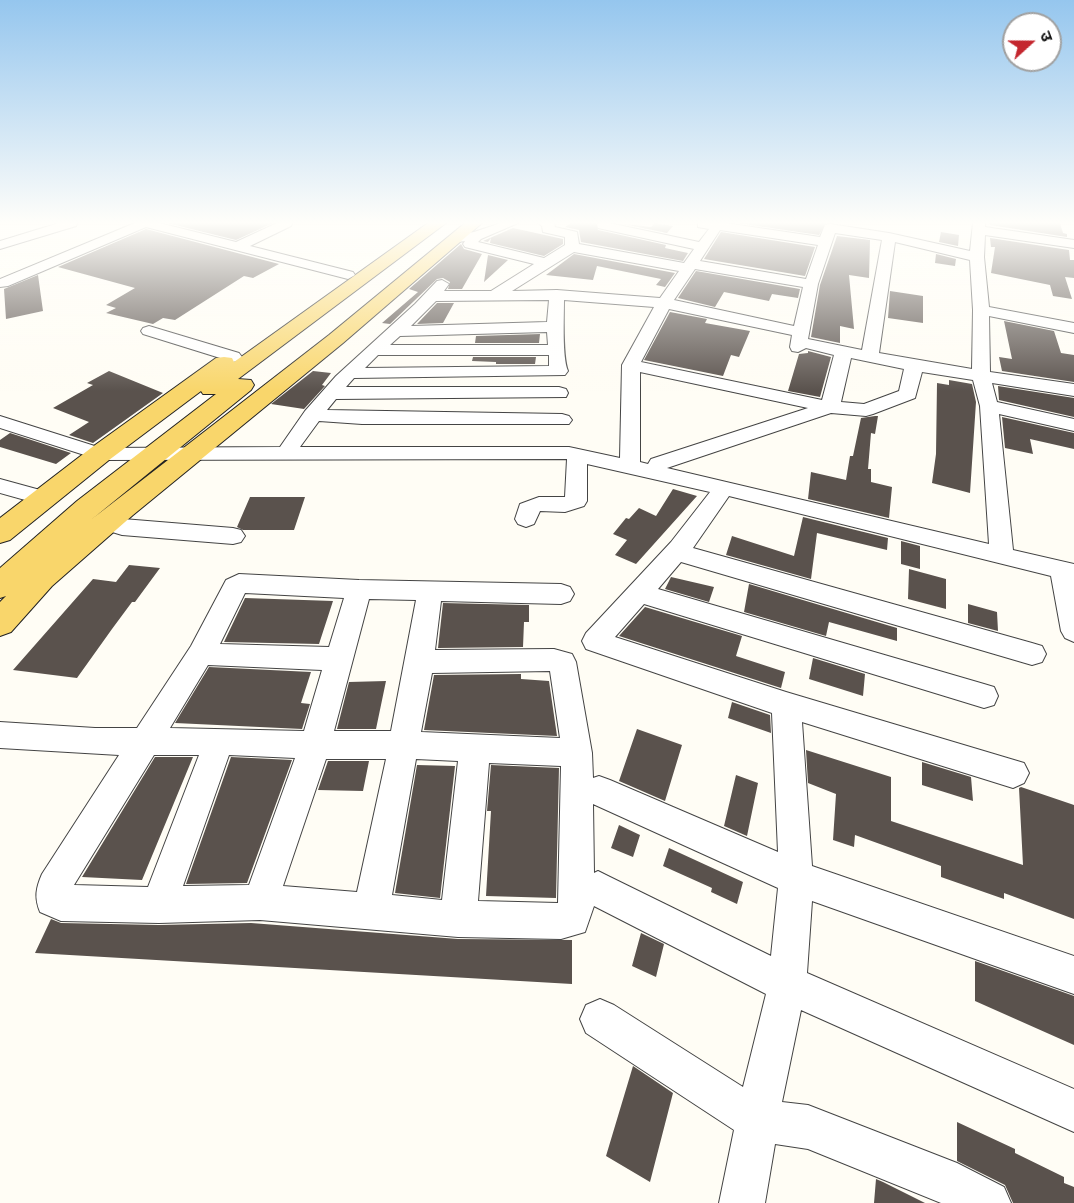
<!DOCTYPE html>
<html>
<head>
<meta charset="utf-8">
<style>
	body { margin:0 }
	#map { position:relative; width:1074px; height:1203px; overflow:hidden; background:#fffdf5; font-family:Merriweather,"Noto Sans Devanagari",serif }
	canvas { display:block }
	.north { position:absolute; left:1002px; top:12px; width:60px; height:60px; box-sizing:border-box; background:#fff; border:2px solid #a0a0a0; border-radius:50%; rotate:69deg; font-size:16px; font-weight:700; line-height:24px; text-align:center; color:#111 }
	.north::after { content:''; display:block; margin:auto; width:21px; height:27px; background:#c4262e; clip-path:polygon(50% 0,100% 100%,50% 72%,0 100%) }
</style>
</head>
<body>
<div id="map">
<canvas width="1074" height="1203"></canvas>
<div class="north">उ</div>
</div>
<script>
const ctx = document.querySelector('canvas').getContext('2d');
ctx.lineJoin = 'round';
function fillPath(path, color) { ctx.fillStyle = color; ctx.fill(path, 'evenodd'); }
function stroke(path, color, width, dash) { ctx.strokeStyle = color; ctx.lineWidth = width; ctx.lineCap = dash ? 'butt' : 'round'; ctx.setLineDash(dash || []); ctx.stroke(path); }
const building = new Path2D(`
	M167,223H273L236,240Z
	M571,223H596L598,230L666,245L665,248L688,253L683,261L581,242L579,230L565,227Z
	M618,223L651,227L655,223L673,226L667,233Z
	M737,223H826L819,235Z
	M989,223H1060L1063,233L1067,234V237L990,225Z
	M513,228L563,239V244L544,256L490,243L491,238L488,242L483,241Z
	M146,229L279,264L253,278L244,276L175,320L163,318L153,324L106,313L116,308L106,305L135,288L58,267Z
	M721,232L815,247L805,276L704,259Z
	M941,232L959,235L958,246L939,242Z
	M837,236L870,240L869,278L849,275L854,329L840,326V343L811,337L820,285Z
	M990,238L1069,250L1070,260H1074V278L1065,277L1072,299L1053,296L1050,285L991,273L995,247H991Z
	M461,244L464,249L482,254L462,289H448L450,282L443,278L437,279L390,324L382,323L418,292L409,289Z
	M574,254L675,273L665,287L656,285L661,279L597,266L593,280L546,275Z
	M936,254L956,259L955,266L935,263Z
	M488,255L508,260L484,282Z
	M696,271L800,289L798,298L772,294L769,301L724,292L715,307L678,298Z
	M38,275L43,311L6,319L4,289Z
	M890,291L923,296V323L888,318Z
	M437,303H454L443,323L417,324Z
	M670,312L707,319L705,323L750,331L739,357L731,355L723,376L644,360Z
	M1004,321L1054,331L1061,353L1074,355V382L1002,371L999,357L1012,359Z
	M540,334L539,343H475L476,336Z
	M808,351L831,357L820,397L788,391L799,354L808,353Z
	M473,357H536L535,364H496V362L472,361Z
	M109,371L163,393L93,443L69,435L89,422L53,408L93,385L87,383Z
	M313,371L331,373L322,385L325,386L304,409L271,404Z
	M949,380L972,384L976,402L970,493L932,483L936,454L937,383L949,385Z
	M998,386L1074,398V417L999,400Z
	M875,416H878L875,434L871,433L868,469H871V482L892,487L889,518L808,499L811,472L846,480L850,456H853L861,418Z
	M1002,417L1074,433V449L1030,439L1033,454L1005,448Z
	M10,433L71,453L56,464L0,447V440Z
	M673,489L697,496L636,564L615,555L627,540L613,534L626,518L629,519L639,508L656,516Z
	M250,497H305L294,530H243L237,527Z
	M803,517L888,538L887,550L817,533L811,579L726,555L732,536L794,556Z
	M901,541L920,546V569L901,564Z
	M129,565L160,568L135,602H132L112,629L77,678L13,670L93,579L116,582Z
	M909,569L946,579V609L908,599Z
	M671,577L714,587L709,602L665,589Z
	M749,584L897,628V641L829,622L826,636L744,612Z
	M245,598L333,601L319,644L224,642Z
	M443,603L529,605V622H524L523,647L438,648Z
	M968,604L997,612L998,631L968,623Z
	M645,607L742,636L736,656L785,672L781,688L619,636Z
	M813,658L865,674L863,696L809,679Z
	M209,667L311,672L301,703L310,704L302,729L175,723Z
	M521,674V679L549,681L557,736L424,730L434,675Z
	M386,681L376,729H337L349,682Z
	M732,702L770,715L771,733L728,718Z
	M637,729L682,745L665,801L619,781Z
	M806,750L891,777V821L1023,865L1019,788L1021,787L1074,805V919L1004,893V899L941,877V866L855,835L854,847L833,840L836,794L808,783Z
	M155,757H193L142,880L82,877Z
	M231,757L292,760L247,883L186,884Z
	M328,761H369L363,791L318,790Z
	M922,762L971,777L973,801L922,785Z
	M417,765L455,766L440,898L395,893Z
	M491,765L559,768L556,898L486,896L491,811H487Z
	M736,775L758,783L747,836L724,826Z
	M619,825L640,835L633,857L611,848Z
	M669,848L743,882L737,904L711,892L712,888L663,866Z
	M51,919L61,923L159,925L251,923L458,939L572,940V984L35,953Z
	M641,933L664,944L656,977L632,966Z
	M975,961L1074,996V1045L975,1001Z
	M633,1066L673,1093L650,1182L606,1156Z
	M957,1122L1015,1149V1153L1064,1177V1183L1074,1187V1203H1013L1005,1185L957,1161Z
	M876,1179L883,1182L925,1203H874Z`);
const minor = new Path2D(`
	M59,223H77L76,226L0,249V241Z
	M135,223H159L236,242L277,223H292L291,226L250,246L353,272L355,275L348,279L146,227L8,286L0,287V279Z
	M501,223H518L481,239L478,242L544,258L565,245V237L543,232L542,226L538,223H554L555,227L577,232L579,244L684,263L694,249L598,228L597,225L598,223H609L699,242L709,229L698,227V223H725L820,237L825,225L830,224L889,233L970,251L973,223H985V227L1074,240V248L985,235L984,257L989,307L1074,323V333L989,316L990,372L1074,384V396L992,383L997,402L1074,419V431L999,414L1013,550L1074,564V642L1065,638L1061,631L1051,576L729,496L693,548L1032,643L1042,646L1046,654L1042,662L1032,665L681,562L658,589L984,684L994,687L998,696L994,705L984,708L644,604L615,637L786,692L1024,763L1029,773L1024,783L1013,788L802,722L812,866L1074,956V994L812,901L807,973L1074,1089V1132L801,1010L782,1102L808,1105L957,1163L1004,1187L1011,1203H941L808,1149L775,1144L765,1203H719L734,1130L586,1033L580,1019L586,1005L600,999L614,1005L743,1087L766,994L594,906L585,932L561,939L458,937L260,920L159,923L61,921L40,912C34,897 36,888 42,874L119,755L0,748V722L95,728H137L191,646L226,580L239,574L359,580L561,584L570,587L574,594L570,601L561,604L441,601L435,650L554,649L572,654L576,662L592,753L593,778L599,776L610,780L778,852L772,713L586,649L582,641L586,633L671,542L710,492L587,464V501L584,506L565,512L540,511L534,524L526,527L518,524L515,519L520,504L539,497H565L567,459L100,460L0,428V416L101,448L280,447L305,411L336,376L415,304L437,281L442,280L449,284L444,291H491L534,264L465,247L463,244L465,241L458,242L451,238L453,235L474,232ZM720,230L818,245L806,279L700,261ZM835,233L882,240L862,350L808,339L818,284ZM895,242L970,260L973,310L972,369L879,353ZM574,252L679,271L660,298L557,290L512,291ZM695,269L803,287L794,326L674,300ZM549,300L547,322L411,326L436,301ZM564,300L654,307L622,365L620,458L569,447H300L319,421L362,424H569L572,420L569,416L562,414L327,410L336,399L566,397L568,393L566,389L559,387H346L354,378L565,375L568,371C562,357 564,318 564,300ZM669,309L792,335L790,347L792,351L798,352L806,348L834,355L822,400L641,362ZM547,332L548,345H390L400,336ZM378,355H549V366L365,368ZM851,358L904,369L899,391L864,404L841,402ZM640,372L808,408L651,459L648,464L640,462ZM922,372L973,380L980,406L989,544L667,468L831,413L866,416L873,414L915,398ZM245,593L344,598L329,647L220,644ZM369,599L416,600L391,731H334ZM208,665L322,670L304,731L170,728ZM550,671L560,738L421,732L432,673ZM154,755H199L148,887L74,885ZM229,755L295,758L249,885L183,886ZM326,759H386L357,892L283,886ZM416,759L458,761L442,900L392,895ZM489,763L561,766L558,903L478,901ZM593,804L778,888L771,956L610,877L598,871L594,873Z
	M149,326L239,353L242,357L239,361L233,362L143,334L141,331L143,328Z
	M0,479L51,493L54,498L51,503L43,505L0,493Z
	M107,514L123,519L233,528L241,530L245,536L241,542L233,544L122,535L99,528L96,522L99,516Z`);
const major = new Path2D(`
	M428,223H446L238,379L251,380L254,385L251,390L97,515L92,519L329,335L465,223H482L343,343L133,515L52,586L11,632L0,636V602L6,596L0,598V568L77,501L216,394H203L201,391L109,460L10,540L0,543V518L91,448L216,358L224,357L232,358L234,362Z`);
fillPath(building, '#5a524d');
stroke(minor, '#444', 2);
stroke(major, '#222', 2);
fillPath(minor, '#fff');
fillPath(major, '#f9d66b');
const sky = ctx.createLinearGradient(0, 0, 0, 391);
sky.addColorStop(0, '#95c6ee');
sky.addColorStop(0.57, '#fffefa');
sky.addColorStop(1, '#fffefa00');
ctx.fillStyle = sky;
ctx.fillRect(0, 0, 1074, 391);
</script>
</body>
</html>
